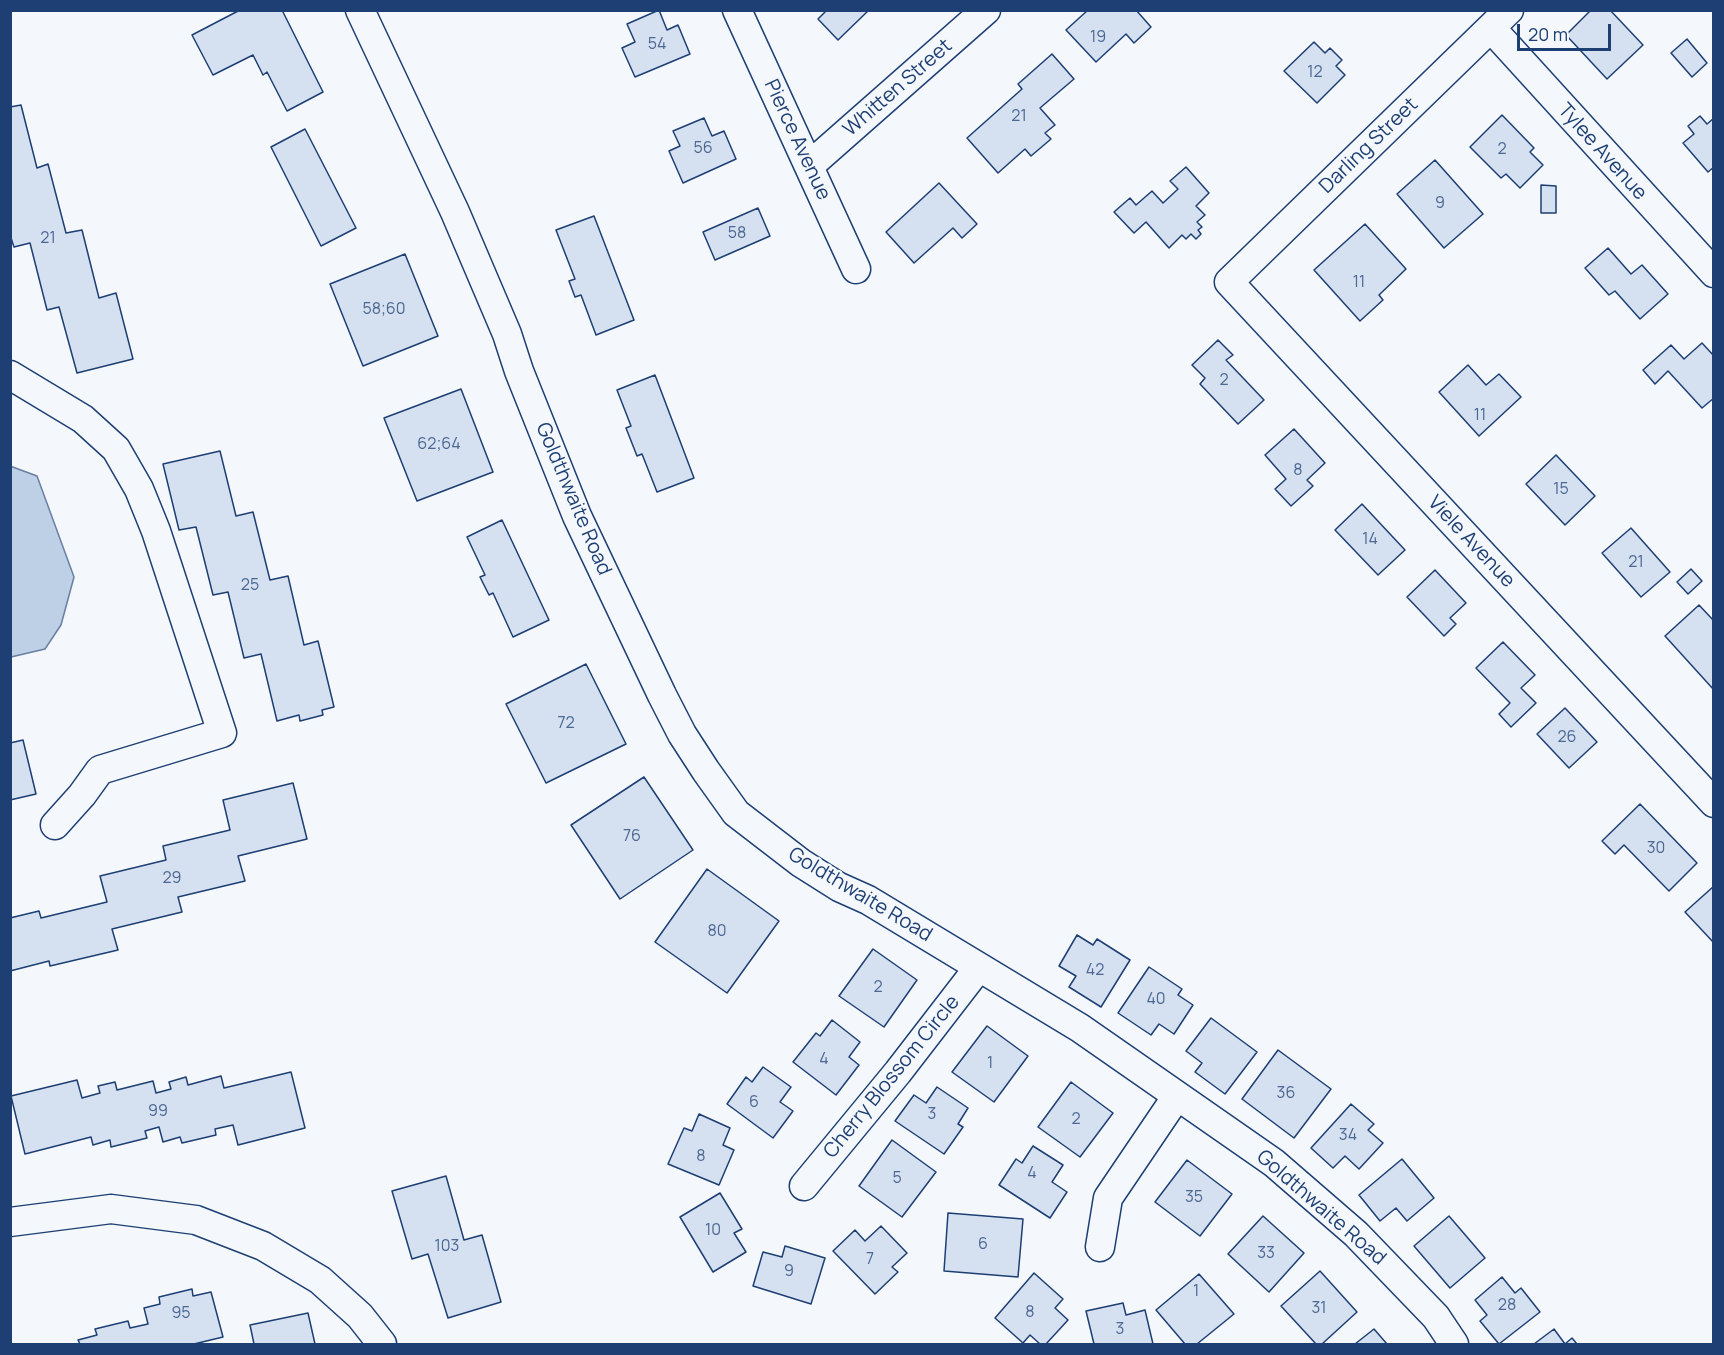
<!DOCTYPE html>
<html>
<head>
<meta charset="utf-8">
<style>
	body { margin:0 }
	#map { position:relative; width:1724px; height:1355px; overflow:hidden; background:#f4f7fb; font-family:Manrope,sans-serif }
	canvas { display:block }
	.frame { position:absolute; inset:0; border:12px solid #1d3f73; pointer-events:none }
	.scale { position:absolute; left:1517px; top:24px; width:94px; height:27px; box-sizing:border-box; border:3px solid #1d3f73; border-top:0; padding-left:8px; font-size:18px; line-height:21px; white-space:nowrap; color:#1d3f73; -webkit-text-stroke:4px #f4f7fb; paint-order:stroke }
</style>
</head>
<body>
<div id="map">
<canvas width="1724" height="1355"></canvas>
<div class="frame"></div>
<div class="scale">20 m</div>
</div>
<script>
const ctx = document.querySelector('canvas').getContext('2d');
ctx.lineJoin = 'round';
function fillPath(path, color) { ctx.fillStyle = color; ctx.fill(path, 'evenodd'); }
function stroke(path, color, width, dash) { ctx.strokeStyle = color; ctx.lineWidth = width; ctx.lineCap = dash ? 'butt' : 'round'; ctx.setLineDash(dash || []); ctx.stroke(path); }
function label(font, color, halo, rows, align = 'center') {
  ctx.font = font + ' Manrope,sans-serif'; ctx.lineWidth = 4.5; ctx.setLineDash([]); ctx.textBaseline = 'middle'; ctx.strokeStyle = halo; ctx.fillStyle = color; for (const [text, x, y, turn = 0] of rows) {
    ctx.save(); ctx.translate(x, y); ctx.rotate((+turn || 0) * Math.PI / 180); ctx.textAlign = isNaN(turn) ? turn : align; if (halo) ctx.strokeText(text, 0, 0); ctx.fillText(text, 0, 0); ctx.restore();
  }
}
const water = new Path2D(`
	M10,466L37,476L74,577L61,625L45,649L11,657Z`);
const building = new Path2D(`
	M240,10H282L323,92L287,111L267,72L263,75L253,55L213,75L192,35Z
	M659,10L667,30L678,25L690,54L635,77L622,48L635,42L627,24Z
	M827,10H869L838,40L818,19Z
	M1088,10H1136L1151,27L1134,43L1126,34L1096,62L1066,30Z
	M1591,10H1610L1643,45L1607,79L1566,35Z
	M1687,39L1707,63L1692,77L1671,53Z
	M1314,42L1325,53L1330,48L1342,60L1336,66L1345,75L1317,103L1284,71Z
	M1052,54L1074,79L1040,108L1055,125L1045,133L1051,139L1031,156L1025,149L998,173L967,138L1022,89L1018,84Z
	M21,105L37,168L48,164L66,233L82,230L99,298L116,293L133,359L77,373L59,307L47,310L30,243L14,247L10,235V107Z
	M1502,115L1534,148L1530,152L1543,165L1520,188L1506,174L1501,178L1470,147Z
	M1700,116L1707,124L1714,118V167L1708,172L1683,143L1694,134L1688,126Z
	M704,118L712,136L724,131L736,159L683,183L669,151L680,146L673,131Z
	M305,129L356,228L321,246L271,147Z
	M1435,160L1483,214L1444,248L1397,194Z
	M1186,167L1209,193L1196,206L1205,215L1197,222L1202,227L1198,230L1201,234L1196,239L1191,234L1186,239L1182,235L1169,248L1146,222L1134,233L1114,212L1130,198L1136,205L1152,191L1163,203L1178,189L1170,181Z
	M939,183L977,224L962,238L953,228L914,263L886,232Z
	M1541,185L1556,186V213H1541Z
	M758,208L770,236L715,260L703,232Z
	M594,216L634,320L596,335L581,295L575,297L569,281L575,279L556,230Z
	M1365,224L1406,269L1379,295L1383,300L1360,321L1314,270Z
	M1608,248L1631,274L1642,265L1668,294L1640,319L1615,291L1609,295L1585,268Z
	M405,254L438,336L363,366L330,284Z
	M1218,340L1233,355L1226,360L1264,400L1238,424L1200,384L1205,378L1192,365Z
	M1702,343L1714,356V398L1702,408L1668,371L1655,384L1643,370L1671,345L1684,359Z
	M1468,365L1486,385L1499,374L1521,397L1479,436L1439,392Z
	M655,375L694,478L657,492L642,454L637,456L626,428L631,426L617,390Z
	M461,389L493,472L417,501L384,418Z
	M1294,429L1325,463L1307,480L1313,486L1291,506L1275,489L1286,479L1265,455Z
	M220,451L236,516L253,512L270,580L288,576L304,645L318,641L334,707L322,710L323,715L300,721L299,715L277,721L261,654L244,658L228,592L213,595L196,527L179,530L163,464Z
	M1556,455L1595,496L1565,525L1526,484Z
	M1362,504L1405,550L1378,575L1335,530Z
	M502,520L549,620L513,637L493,593L489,595L480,577L485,575L467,537Z
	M1631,528L1670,572L1641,597L1602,553Z
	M1691,569L1702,581L1688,594L1677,582Z
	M1435,570L1466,603L1450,618L1456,624L1444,636L1407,597Z
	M1699,605L1714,621V690L1665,636Z
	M1503,642L1535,675L1521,688L1536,703L1511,727L1499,714L1510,703L1476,668Z
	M586,664L626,744L546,783L506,704Z
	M1565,708L1597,742L1569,768L1537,734Z
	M23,740L36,794L10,800V743Z
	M644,777L693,850L620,899L571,825Z
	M293,783L307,839L238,856L245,881L178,897L182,912L112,929L118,950L50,966L49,961L10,971V918L39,911L41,918L107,902L100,876L166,860L163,846L230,830L223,800Z
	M1640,804L1697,863L1669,891L1624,845L1615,854L1602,841Z
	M707,869L779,921L727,993L655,942Z
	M1714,886V943L1685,912Z
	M1077,935L1093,945L1097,939L1130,960L1101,1007L1069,987L1076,976L1059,966Z
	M873,949L917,980L884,1027L839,996Z
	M1149,967L1182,989L1178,995L1193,1005L1174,1034L1159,1024L1151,1035L1118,1013Z
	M1211,1018L1257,1052L1225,1094L1195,1072L1202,1063L1186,1051Z
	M832,1020L860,1042L849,1057L859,1065L836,1095L793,1062L816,1033L820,1036Z
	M987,1026L1028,1056L994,1102L952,1072Z
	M1278,1050L1331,1089L1294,1138L1242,1099Z
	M763,1067L791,1087L780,1102L793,1111L773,1138L727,1104L746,1077L752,1082Z
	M291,1072L305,1128L238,1145L233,1125L215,1129L216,1135L182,1143L180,1137L163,1142L159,1127L145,1131L147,1138L111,1147L110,1140L93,1145L91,1137L25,1154L11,1096L77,1080L82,1098L100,1093L98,1086L115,1082L117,1090L153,1081L156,1093L171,1089L169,1082L186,1077L188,1085L221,1076L224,1088Z
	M1071,1082L1113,1113L1080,1157L1038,1127Z
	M937,1087L968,1108L958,1124L963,1127L944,1154L895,1121L914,1095L926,1103Z
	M1351,1104L1374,1124L1368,1130L1383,1143L1359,1169L1345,1156L1333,1168L1311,1148Z
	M699,1114L730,1128L723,1145L734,1150L719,1185L668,1164L684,1128L692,1131Z
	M892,1140L936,1172L902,1217L859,1186Z
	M1033,1146L1063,1165L1052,1182L1067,1192L1050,1218L999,1185L1016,1159L1022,1163Z
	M1402,1159L1434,1198L1407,1221L1396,1208L1380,1221L1359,1195Z
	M1187,1160L1232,1194L1200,1236L1155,1202Z
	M446,1176L464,1240L482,1235L501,1302L448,1318L428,1254L412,1259L392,1191Z
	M720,1193L742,1229L734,1233L746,1252L713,1272L680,1217Z
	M948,1213L1023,1219L1018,1277L944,1271Z
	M1263,1216L1304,1253L1269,1292L1228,1254Z
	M1449,1216L1485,1258L1450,1288L1414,1246Z
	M881,1226L907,1253L892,1267L898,1272L875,1294L833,1251L855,1230L865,1241Z
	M785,1246L825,1258L811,1304L753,1286L763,1252L782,1257Z
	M1320,1271L1357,1312L1322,1344H1316L1281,1306Z
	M1034,1273L1063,1299L1055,1308L1068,1320L1046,1344H1040L1030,1335L1023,1343L995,1318Z
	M1199,1274L1234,1314L1197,1344H1185L1156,1310Z
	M1502,1277L1515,1293L1521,1288L1540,1312L1499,1344L1480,1321L1487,1315L1475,1300Z
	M192,1289L193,1296L211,1292L223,1337L194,1344H80L78,1340L97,1335L95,1329L128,1321L130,1328L148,1324L144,1308L160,1304L159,1297Z
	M1123,1303L1126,1315L1145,1310L1153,1344H1094L1086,1311Z
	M308,1313L315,1344H254L250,1325Z
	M1374,1329L1387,1344H1355Z
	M1554,1329L1565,1344L1572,1338L1577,1344H1534Z`);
const street = new Path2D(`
	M360,10L455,212L507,334L519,371L577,516L662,695L682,734L706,771L736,813L801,863L839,887L868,900L1080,1028L1274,1163L1356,1234L1436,1317L1454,1344
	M737,10L856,269
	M1509,10L1229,282L1714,803
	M1491,28L1714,273
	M809,166L986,10
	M10,375L83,419L116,449L139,489L156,531L222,733L100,770L82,795L55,825
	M804,1186L898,1072L979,967
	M10,1222L111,1209L196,1220L263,1246L320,1280L360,1316L382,1344
	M1100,1247L1108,1198L1177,1096`);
const numberNames = [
	["19",1098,38],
	["54",657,45],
	["12",1315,73],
	["21",1019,117],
	["56",703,149],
	["2",1502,150],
	["9",1440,204],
	["58",737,234],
	["21",48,239],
	["11",1359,283],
	["58;60",384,310],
	["2",1224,381],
	["11",1480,416],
	["62;64",439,445],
	["8",1298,471],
	["15",1561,490],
	["14",1370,540],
	["21",1636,563],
	["25",250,586],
	["72",566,724],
	["26",1567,738],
	["76",632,837],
	["30",1656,849],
	["29",172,879],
	["80",717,932],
	["42",1095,971],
	["2",878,988],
	["40",1156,1000],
	["4",824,1060],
	["1",990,1064],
	["36",1286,1094],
	["6",754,1103],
	["99",158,1112],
	["3",932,1115],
	["2",1076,1120],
	["34",1348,1136],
	["8",701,1157],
	["4",1032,1174],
	["5",897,1179],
	["35",1194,1198],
	["10",713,1231],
	["6",983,1245],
	["103",447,1247],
	["33",1266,1254],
	["7",870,1260],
	["9",789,1272],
	["1",1196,1292],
	["28",1507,1306],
	["31",1319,1309],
	["8",1030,1313],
	["95",181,1314],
	["3",1120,1330]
];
const streetNames = [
	["Whitten Street",898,88,-41],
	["Pierce Avenue",797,140,65],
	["Darling Street",1369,146,-44],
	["Tylee Avenue",1602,152,48],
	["Goldthwaite Road",573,499,67],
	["Viele Avenue",1471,542,47],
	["Goldthwaite Road",860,895,31],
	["Cherry Blossom Circle",892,1077,-51],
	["Goldthwaite Road",1321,1208,41]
];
fillPath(water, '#bed0e5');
stroke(water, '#687fa3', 1.5);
fillPath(building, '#d5e0f0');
stroke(building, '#1d3f73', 1.5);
stroke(street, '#1d3f73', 31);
stroke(street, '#f4f7fb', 28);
label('16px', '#4b6792', null, numberNames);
label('20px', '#1d3f73', '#f4f7fb', streetNames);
</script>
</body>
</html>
